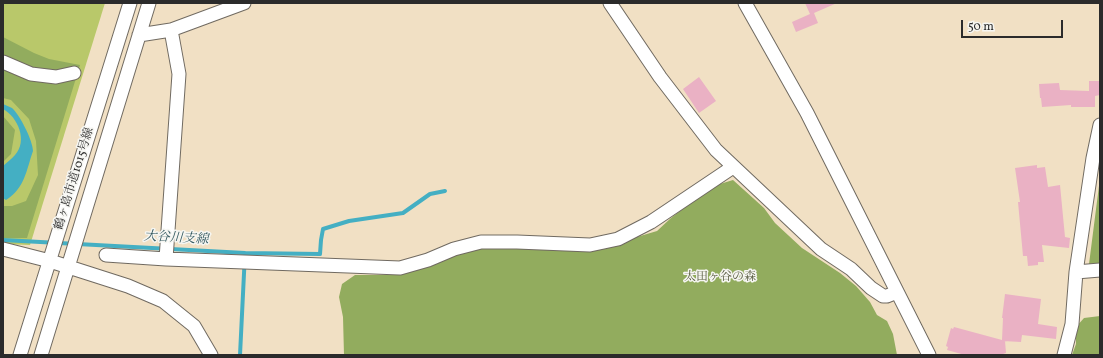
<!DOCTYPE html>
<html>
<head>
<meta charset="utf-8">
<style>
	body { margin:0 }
	#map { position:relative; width:1103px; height:358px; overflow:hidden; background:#f1e0c4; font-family:Vollkorn,serif }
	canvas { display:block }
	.frame { position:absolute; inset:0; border:4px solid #2b2b2b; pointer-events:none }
	.scale { position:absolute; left:961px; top:20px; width:102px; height:18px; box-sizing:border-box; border:2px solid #2b2b2b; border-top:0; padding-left:5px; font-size:12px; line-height:14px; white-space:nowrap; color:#2b2b2b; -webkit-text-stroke:3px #f6f6f2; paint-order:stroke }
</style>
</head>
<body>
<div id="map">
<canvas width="1103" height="358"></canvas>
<div class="frame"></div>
<div class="scale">50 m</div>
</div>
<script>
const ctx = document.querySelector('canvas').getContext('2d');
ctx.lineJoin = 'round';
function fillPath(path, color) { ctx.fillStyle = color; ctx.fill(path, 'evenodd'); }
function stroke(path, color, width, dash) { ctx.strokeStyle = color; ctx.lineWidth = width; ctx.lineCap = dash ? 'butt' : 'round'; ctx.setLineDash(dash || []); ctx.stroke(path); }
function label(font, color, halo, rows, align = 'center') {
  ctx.font = font + ' Vollkorn,"Noto Serif JP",serif'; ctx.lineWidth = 3; ctx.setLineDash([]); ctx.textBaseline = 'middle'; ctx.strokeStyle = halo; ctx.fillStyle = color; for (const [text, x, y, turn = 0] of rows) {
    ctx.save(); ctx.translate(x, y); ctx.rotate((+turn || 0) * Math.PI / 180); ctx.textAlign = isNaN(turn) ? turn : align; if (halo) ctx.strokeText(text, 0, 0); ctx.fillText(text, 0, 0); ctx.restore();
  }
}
const green = new Path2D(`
	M3,3H105L30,245L3,244Z`);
const forest = new Path2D(`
	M3,37L34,53L49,59L80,65L27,238H3V206H12L26,201L38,175L36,141L29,119L11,100L3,98Z
	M3,116L15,130L11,154L3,162Z
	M1100,178V263L1089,264Z
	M733,180L764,208L775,223L802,248L840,273L856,286L870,302L877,315L887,321L893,334L897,355H344L343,317L339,297L342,284L355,275H386L414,270L476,246L610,245L657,231L671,218L698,197L720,184Z
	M1100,316V355H1072L1076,344V327L1084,318Z`);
const water = new Path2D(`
	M3,104C6,105 9,107 12,108C20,115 33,141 33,151C26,171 25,188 6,200L3,198V166C7,162 12,159 15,155C28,141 18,117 3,109Z`);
const stream = new Path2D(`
	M3,240L245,253L240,355
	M245,253L320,254L321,240L323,229L349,221L403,213L430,194L445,191`);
const building = new Path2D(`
	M805,3H837L814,13L818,23L796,32L792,22L810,14Z
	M699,77L716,101L699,113L683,89Z
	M1089,81H1100V95L1095,96V107H1071V105L1042,107L1041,98H1040L1039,84L1059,83L1060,90L1089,91Z
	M1037,165V168L1045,167L1048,187L1060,185L1065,237L1070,238L1069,248L1042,245L1044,262H1038V265L1028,266L1027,256H1023L1018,202H1020L1015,168Z
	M1005,294L1041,299L1038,324L1057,327L1056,339L1022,335L1021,342L1003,341H1005L1006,353L1003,354V355H965L947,350L948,347L946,346L951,328L953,329L954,327L1002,340L1003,318H1002Z`);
const minor = new Path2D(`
	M610,3L660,77L716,150L821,249L851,269L871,288L883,296H887L897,292
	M745,3L807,113L929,355
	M171,30L244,3
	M139,35L171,30L179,74L166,259
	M3,62L31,74L56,77L74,73
	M3,249L50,261L128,286L163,301L194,326L211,355
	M106,255L166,259L400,268L428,260L454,249L481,242H517L590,245L618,239L651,222L733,167
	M1076,272L1100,270
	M20,355L130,3
	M41,355L149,3
	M1064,355L1072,324L1076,272L1093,158L1100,125`);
const streetNames = [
	["鶴ヶ島市道1015号線",75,179,-73]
];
const parkNames = [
	["太田ヶ谷の森",720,278]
];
const waterNames = [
	["大谷川支線",176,239,3]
];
fillPath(green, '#b9c86a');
fillPath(forest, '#92ac5e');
fillPath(water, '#44afc3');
stroke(stream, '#44afc3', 4);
fillPath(building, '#eab1c4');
stroke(minor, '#706a61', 15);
stroke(minor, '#fff', 13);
label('12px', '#2b2b2b', '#f6f6f2', streetNames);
label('12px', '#565a3e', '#f6f6f2', parkNames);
label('italic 13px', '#345960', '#f6f6f2', waterNames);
</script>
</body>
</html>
